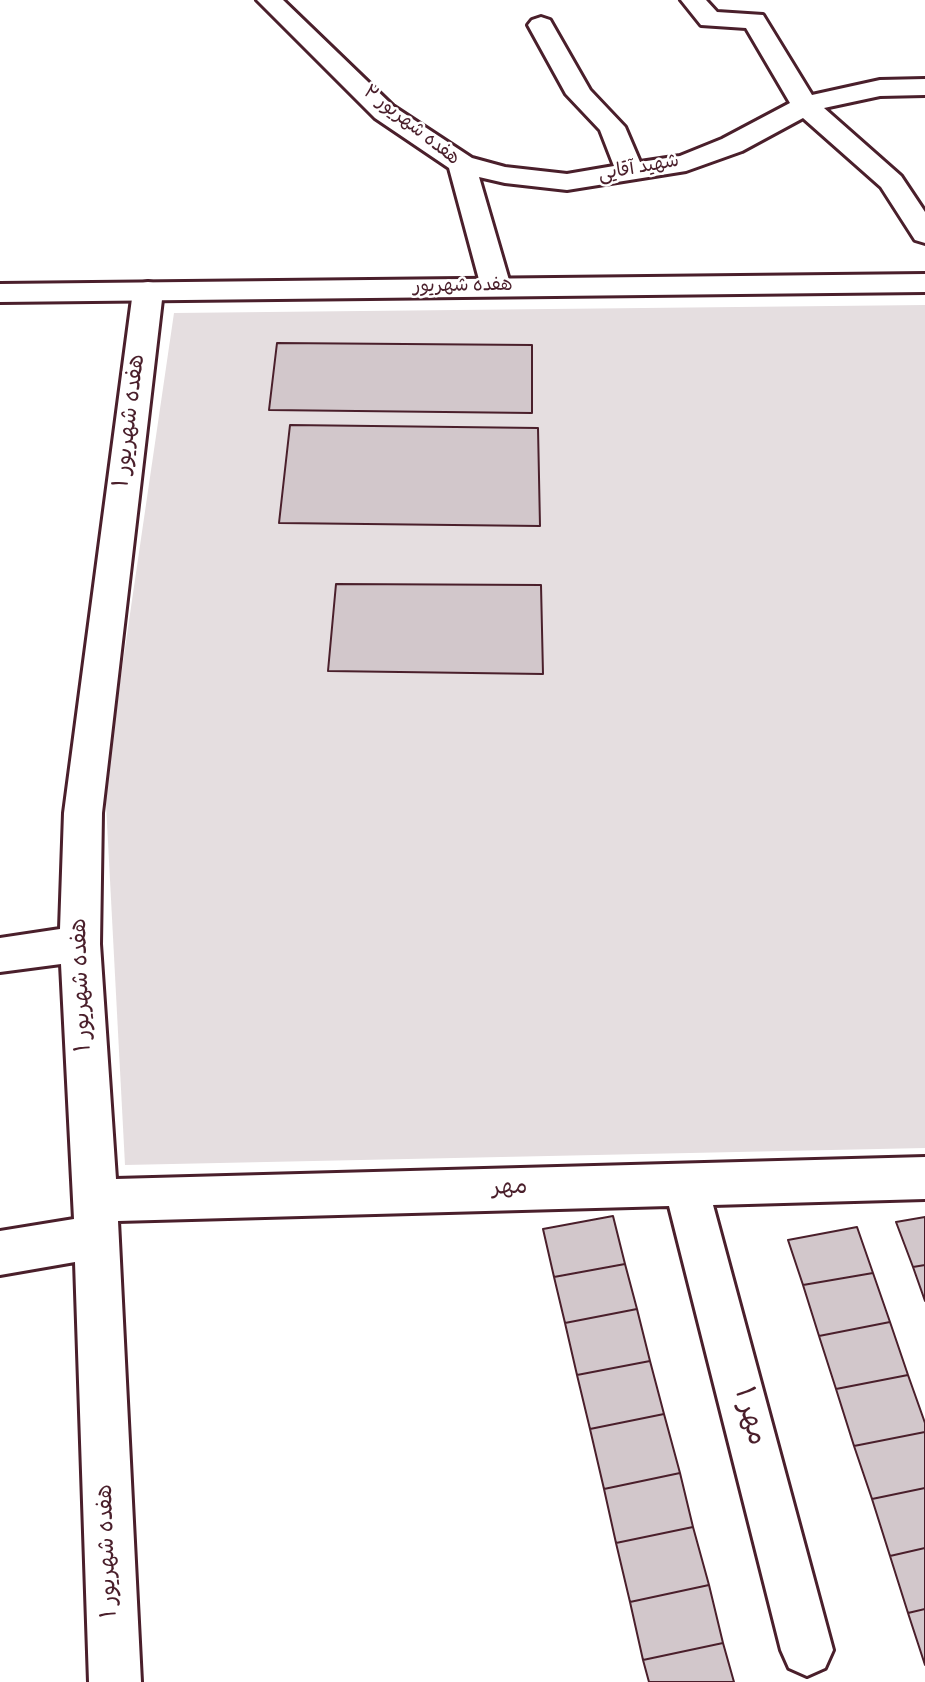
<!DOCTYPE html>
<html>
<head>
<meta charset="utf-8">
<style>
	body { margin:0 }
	canvas { display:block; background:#fff }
</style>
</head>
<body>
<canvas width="925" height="1682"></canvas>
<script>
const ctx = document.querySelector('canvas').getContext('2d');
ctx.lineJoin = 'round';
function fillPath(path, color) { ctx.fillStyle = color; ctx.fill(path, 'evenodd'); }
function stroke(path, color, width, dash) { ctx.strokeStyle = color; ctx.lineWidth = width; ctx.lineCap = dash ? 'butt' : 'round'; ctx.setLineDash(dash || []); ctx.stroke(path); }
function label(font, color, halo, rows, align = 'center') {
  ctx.font = font + ' Dekko,"Playpen Sans Arabic",sans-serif'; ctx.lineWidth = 5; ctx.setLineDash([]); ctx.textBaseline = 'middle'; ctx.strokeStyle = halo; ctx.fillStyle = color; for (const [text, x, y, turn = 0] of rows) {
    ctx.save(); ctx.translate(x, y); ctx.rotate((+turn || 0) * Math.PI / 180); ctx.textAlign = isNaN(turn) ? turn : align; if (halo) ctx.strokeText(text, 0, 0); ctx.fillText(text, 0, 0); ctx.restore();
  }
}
const green = new Path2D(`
	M925,305V1148L125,1165L105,785L174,313Z`);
const building = new Path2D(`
	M277,343L532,345V413L269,410Z
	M290,425L538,428L540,526L279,523Z
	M336,584L541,585L543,674L328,671Z
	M613,1216L625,1264L554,1277L543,1229Z
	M925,1217V1265L913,1267L896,1222Z
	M857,1227L873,1273L803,1285L788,1240Z
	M625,1264L637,1309L565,1323L554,1277Z
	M925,1265V1301L913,1267Z
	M873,1273L890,1322L819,1336L803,1285Z
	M637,1309L650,1361L577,1375L565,1323Z
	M890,1322L908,1375L836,1389L819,1336Z
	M650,1361L664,1414L590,1429L577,1375Z
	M908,1375L925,1423V1432L854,1446L836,1389Z
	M664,1414L680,1473L604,1489L590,1429Z
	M925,1432V1488L872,1499L854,1446Z
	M680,1473L693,1527L616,1543L604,1489Z
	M925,1488V1548L890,1556L872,1499Z
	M693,1527L709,1585L630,1602L616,1543Z
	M925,1548V1609L908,1613L890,1556Z
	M709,1585L723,1643L643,1660L630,1602Z
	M925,1609V1665L908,1613Z
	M723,1643L734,1682H649L643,1660Z`);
const street = new Path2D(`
	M257,0H283L393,106L472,158L505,167L567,174L614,166L600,130L566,94L528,25L532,20L541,17L550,20L590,90L625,127L640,162L680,156L722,139L790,103L746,28L701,25L681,0H706L717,12L763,15L812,95L880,80L925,79V95L880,96L824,108L901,176L925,212V243L915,240L881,187L803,118L742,151L686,171L567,190L505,183L479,177L511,287L506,294L496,296L486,294L481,287L449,168L375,118Z
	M148,282L158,284L163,291L102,813L100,944L116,1179L925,1157V1199L713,1205L833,1650L825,1668L807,1676L789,1668L781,1650L669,1206L118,1221L141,1682H89L75,1262L0,1275V1231L74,1219L61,964L0,972V938L60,929L64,813L133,291L138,284Z`);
const secondary = new Path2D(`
	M925,274V292L0,302V284Z`);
const farStreetnames = [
	["هفده شهریور ۲",410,127,38],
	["شهید آقایی",639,170,-10],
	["هفده شهریور",463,288,-1]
];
const streetNames = [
	["هفده شهریور ۱",132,421,-83],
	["هفده شهریور ۱",84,985,-92],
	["مهر",510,1190,-2],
	["هفده شهریور ۱",110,1551,-92]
];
const nearStreetnames = [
	["مهر ۱",747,1417,75]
];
fillPath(green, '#e5dee0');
fillPath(building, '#d2c7cb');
stroke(building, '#4a1f2b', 2);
stroke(street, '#4a1f2b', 6);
stroke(secondary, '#4a1f2b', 6);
fillPath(street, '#fff');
fillPath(secondary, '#fff');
label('19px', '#4a1f2b', '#fff', farStreetnames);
label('23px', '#4a1f2b', '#fff', streetNames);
label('28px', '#4a1f2b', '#fff', nearStreetnames);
</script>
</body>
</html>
